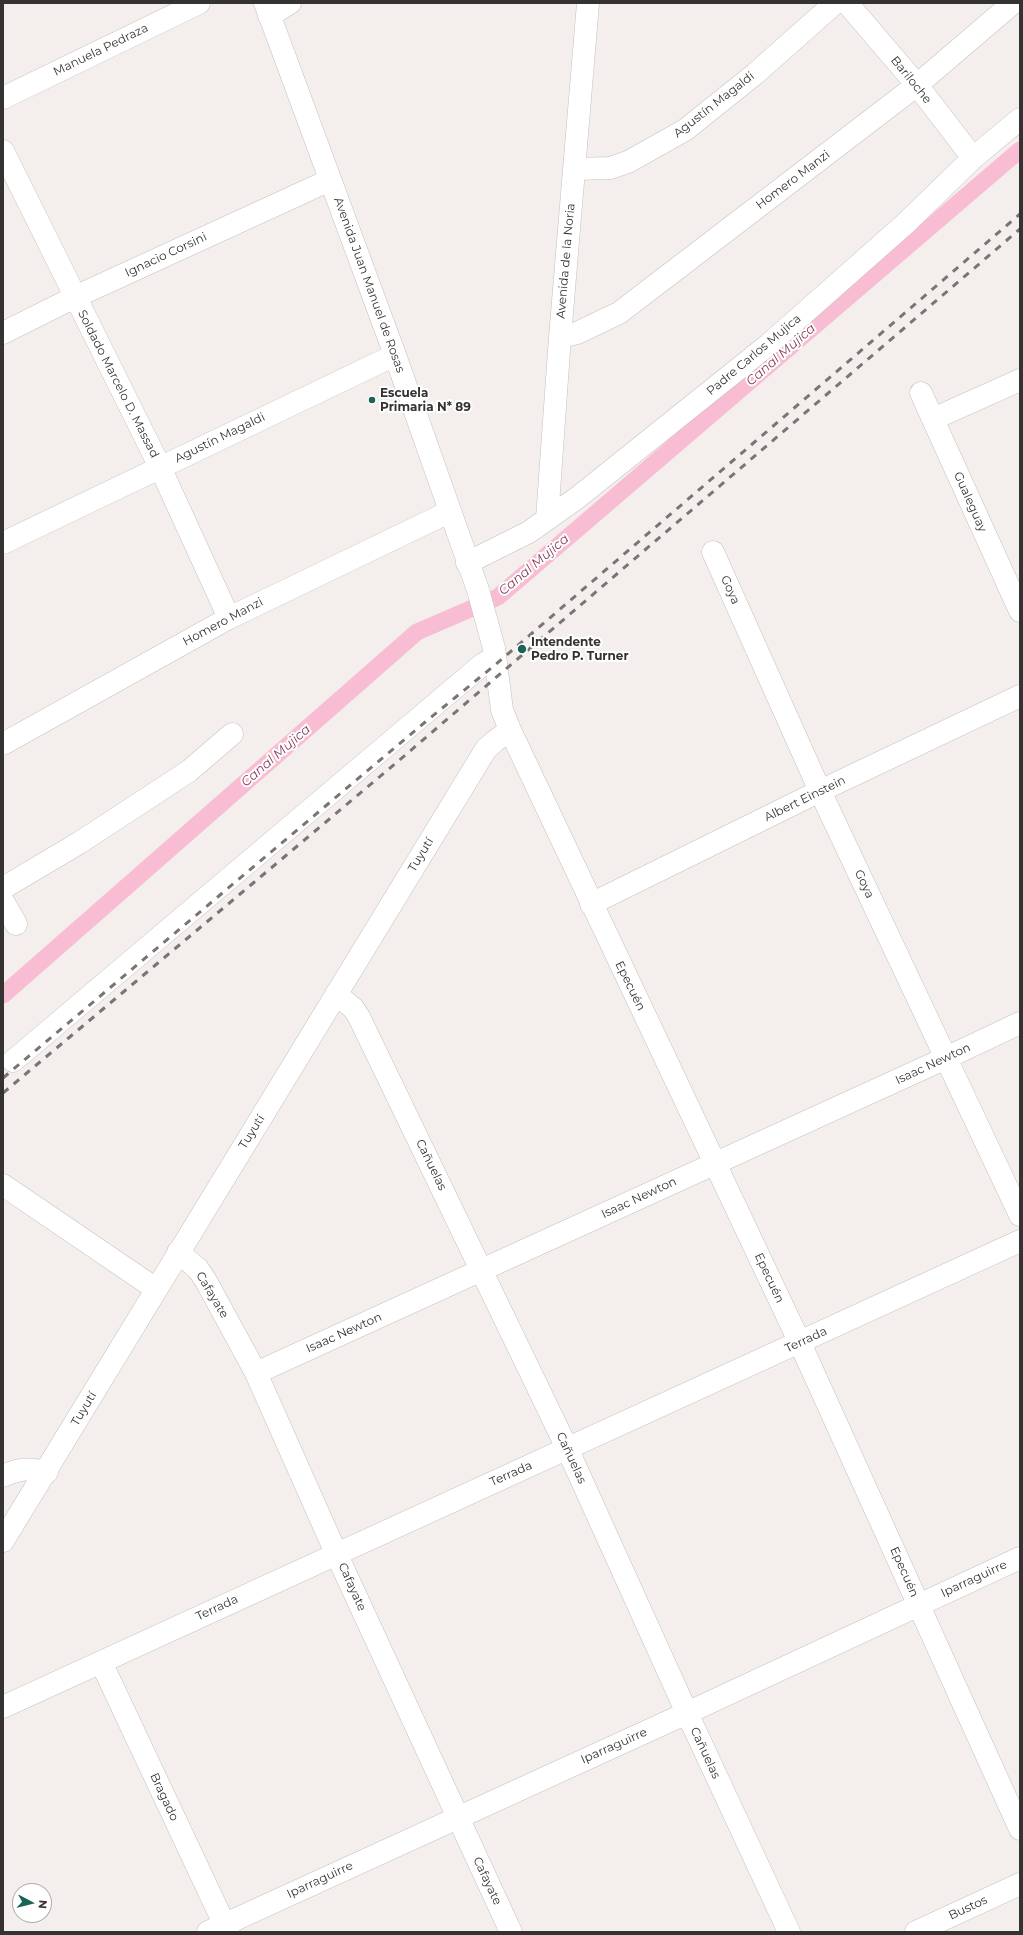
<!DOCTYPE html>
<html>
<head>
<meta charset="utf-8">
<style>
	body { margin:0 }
	#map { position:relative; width:1023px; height:1935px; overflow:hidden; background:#f4efed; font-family:Montserrat,sans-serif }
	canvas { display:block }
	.frame { position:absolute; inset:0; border:4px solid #353332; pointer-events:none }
	.north { position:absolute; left:12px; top:1883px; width:40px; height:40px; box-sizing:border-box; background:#fff; border:1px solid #aeadad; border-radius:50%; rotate:97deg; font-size:11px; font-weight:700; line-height:16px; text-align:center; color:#353332 }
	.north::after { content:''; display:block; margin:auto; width:14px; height:18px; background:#1a6358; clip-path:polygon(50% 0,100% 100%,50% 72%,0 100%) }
</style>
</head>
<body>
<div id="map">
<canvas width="1023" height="1935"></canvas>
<div class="frame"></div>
<div class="north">N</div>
</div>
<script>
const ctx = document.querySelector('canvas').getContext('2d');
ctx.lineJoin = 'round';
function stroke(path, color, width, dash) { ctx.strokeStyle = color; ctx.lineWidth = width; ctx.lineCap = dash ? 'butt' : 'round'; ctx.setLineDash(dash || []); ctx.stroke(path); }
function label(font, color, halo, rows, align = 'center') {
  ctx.font = font + ' Montserrat,sans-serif'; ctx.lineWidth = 4; ctx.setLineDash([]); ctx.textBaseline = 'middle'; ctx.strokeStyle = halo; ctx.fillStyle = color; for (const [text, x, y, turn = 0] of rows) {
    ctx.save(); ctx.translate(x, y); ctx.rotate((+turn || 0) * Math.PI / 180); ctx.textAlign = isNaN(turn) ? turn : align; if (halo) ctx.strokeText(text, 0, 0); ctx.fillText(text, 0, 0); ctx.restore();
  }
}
const canal = new Path2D(`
	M3,995L417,632L498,597L1020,150`);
const minor = new Path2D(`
	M265,3L395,355L478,590L494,648L502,710L510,730L800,1343L1020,1829
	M847,3L917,85L973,158
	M269,16L290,3
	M3,98L199,3
	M3,151L160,467L229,618
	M574,169L610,168L628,162L685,130L755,74L835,3
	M3,333L75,297L330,180
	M560,337L577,333L619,313L917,85L1013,3
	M921,393L1020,611
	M933,419L1020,380
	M547,519L560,337L588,3
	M3,543L395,355
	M713,552L820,791L1020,1215
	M467,563L529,532L577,498L768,345L905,224L973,158L1020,119
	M3,744L229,618L449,512
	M3,888L79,843L189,771L232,734
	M3,901L16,924
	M591,904L820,791L1020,696
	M336,994L353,1008L359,1017L567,1448L687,1713L789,1932
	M13,1061L483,664L495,657
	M3,1185L156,1289
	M178,1252L198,1269L206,1281L256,1373L336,1553L511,1932
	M256,1373L946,1058L1020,1023
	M3,1476C21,1468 28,1468 47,1472
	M3,1541L486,749L495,741L510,730
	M101,1662L228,1932
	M3,1707L1020,1241
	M208,1932L687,1713L1020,1558
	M916,1932L1020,1884`);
const rail = new Path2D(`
	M3,1078L424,723L495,665L1020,214
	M3,1093L389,769L1020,229`);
const markers = [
	[372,400,4,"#1a6358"],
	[522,649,5,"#1a6358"]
];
const streetNames = [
	["Manuela Pedraza",101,50,-26],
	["Bariloche",911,80,51],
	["Agustín Magaldi",714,105,-38],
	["Homero Manzi",793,180,-37],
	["Ignacio Corsini",166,255,-25],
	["Avenida de la Noria",566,261,-85],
	["Avenida Juan Manuel de Rosas",369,285,70],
	["Padre Carlos Mujica",754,355,-40],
	["Soldado Marcelo D. Massad",118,384,63],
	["Agustín Magaldi",220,438,-26],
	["Gualeguay",970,502,66],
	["Goya",730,590,66],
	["Homero Manzi",223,622,-28],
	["Albert Einstein",805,799,-26],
	["Tuyutí",421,855,-59],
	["Goya",864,884,65],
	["Epecuén",630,986,64],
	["Isaac Newton",933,1064,-25],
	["Tuyutí",252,1132,-58],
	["Cañuelas",431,1165,64],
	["Isaac Newton",639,1198,-25],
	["Epecuén",769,1278,65],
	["Cafayate",212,1295,59],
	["Isaac Newton",344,1333,-24],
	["Terrada",806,1340,-25],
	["Tuyutí",84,1409,-59],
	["Cañuelas",571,1458,65],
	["Terrada",511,1474,-24],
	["Epecuén",904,1572,66],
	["Iparraguirre",974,1579,-25],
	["Cafayate",352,1587,66],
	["Terrada",217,1608,-25],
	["Iparraguirre",614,1746,-24],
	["Cañuelas",705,1753,65],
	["Bragado",164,1797,65],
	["Iparraguirre",320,1880,-25],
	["Cafayate",487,1881,65],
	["Bustos",968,1908,-25]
];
const poiNames = [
	["Escuela",380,393],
	["Primaria N* 89",380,407],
	["Intendente",531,642],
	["Pedro P. Turner",531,656]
];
const waterNames = [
	["Canal Mujica",781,355,-41],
	["Canal Mujica",534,565,-40],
	["Canal Mujica",276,756,-41]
];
stroke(canal, '#f8bcd3', 17);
stroke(minor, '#c4c0be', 23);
stroke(minor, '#fff', 22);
stroke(rail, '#787574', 3, [7, 7]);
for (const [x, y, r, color] of markers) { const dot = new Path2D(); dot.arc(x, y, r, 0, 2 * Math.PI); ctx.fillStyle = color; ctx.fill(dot); stroke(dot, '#fff', 1.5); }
label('12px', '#353332', '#fff', streetNames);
label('bold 12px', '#353332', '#fff', poiNames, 'left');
label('italic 13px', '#833c5c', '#fff', waterNames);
</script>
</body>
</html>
